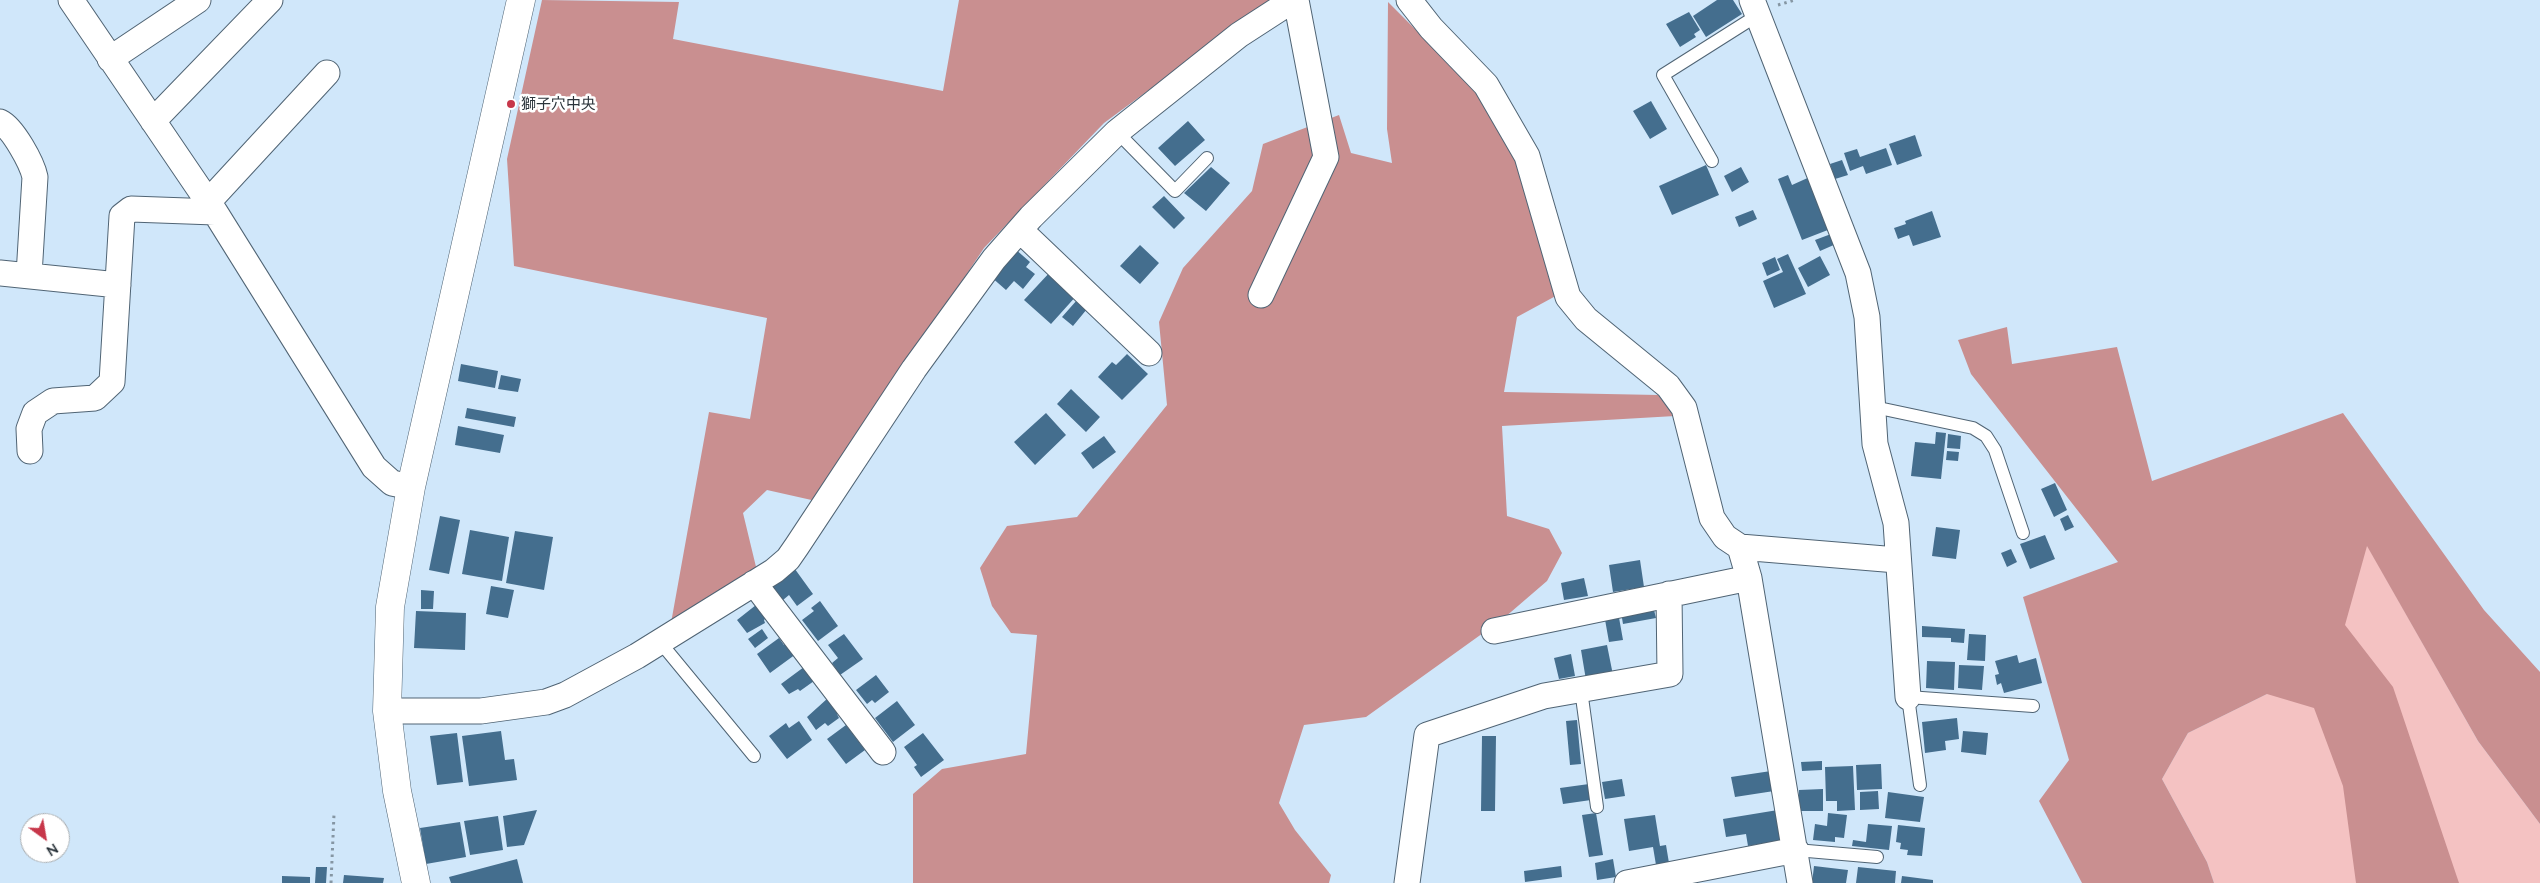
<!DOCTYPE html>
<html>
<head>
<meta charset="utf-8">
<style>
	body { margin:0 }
	#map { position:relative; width:2540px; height:883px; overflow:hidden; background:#d0e7fa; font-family:Mulish,sans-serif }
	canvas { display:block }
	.north { position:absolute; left:20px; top:813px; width:50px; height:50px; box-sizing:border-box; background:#fff; border:1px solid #aaaeb1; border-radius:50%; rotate:148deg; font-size:14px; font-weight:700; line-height:20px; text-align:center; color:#2b343b }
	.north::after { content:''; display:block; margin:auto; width:18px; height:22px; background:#c7374a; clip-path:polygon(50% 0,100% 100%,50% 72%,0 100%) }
</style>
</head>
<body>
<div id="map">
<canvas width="2540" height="883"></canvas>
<div class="north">N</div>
</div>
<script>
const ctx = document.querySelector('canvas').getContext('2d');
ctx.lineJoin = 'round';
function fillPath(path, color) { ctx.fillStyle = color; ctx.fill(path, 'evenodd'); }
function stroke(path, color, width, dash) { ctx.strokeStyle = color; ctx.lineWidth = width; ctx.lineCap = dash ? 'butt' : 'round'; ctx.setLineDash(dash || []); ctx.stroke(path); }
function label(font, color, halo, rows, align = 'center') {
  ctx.font = font + ' Mulish,"Noto Sans JP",sans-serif'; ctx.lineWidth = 5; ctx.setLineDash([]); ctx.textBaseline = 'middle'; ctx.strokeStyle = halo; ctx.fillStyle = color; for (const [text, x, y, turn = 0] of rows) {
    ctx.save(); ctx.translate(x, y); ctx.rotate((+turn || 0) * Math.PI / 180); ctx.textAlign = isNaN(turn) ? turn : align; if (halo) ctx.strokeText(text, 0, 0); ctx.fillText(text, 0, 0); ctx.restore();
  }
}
const green = new Path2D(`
	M2367,545L2478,741L2540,824V883H2214L2207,862L2162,779L2188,733L2267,694Z`);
const forest = new Path2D(`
	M542,0L679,2L673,39L943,91L959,0H1271L1104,123L984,248L816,501L767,490L743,513L757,571L671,623L709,412L750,419L767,318L514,266L507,159Z
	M1388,2L1429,43L1480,88L1524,156L1563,292L1517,317L1504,392L1658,395L1675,416L1502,426L1507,516L1549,529L1562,553L1547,581L1504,618L1366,717L1304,725L1279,803L1295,830L1331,875L1329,883H913V794L942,769L1026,754L1037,635L1011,633L992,606L980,568L1007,526L1077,517L1167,405L1159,322L1183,268L1252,191L1263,144L1339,115L1351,153L1392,163L1387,129Z
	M2007,327L2012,364L2117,347L2152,481L2343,413L2484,610L2540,672V824L2478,741L2367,546L2345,625L2393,687L2459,883H2356L2343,786L2314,708L2267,694L2188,733L2162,779L2207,862L2214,883H2082L2039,801L2069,760L2023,597L2118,562L1971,374L1958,340Z`);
const building = new Path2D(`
	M1717,0H1733L1742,14L1706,37L1693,16Z
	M1689,12L1700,30L1694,34L1696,37L1680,47L1666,24Z
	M1651,101L1667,129L1650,139L1633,111Z
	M1188,121L1205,140L1175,166L1158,148Z
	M1915,135L1922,156L1897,165L1889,144Z
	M1886,148L1892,165L1866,174L1863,166L1850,171L1844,153L1857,149L1860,157Z
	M1842,160L1848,175L1835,179L1830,164Z
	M1706,165L1719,195L1672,215L1659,186Z
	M1211,167L1230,183L1206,211L1184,193Z
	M1741,167L1749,182L1732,192L1724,176Z
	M1788,175L1792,185L1812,176L1833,228L1802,240L1778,179Z
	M1164,196L1185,218L1174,229L1152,207Z
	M1753,210L1757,219L1739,227L1735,217Z
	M1932,211L1941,237L1913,246L1909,235L1898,239L1894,228L1906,224L1905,221Z
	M1831,234L1836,244L1820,251L1815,240Z
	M1140,245L1159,263L1140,284L1120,266Z
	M1014,248L1030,262L1026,267L1035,274L1023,289L1014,281L1006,290L990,276Z
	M1788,254L1806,294L1774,308L1763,281L1783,272L1777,259Z
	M1820,256L1830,275L1808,287L1798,268Z
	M1775,257L1780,270L1767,276L1762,263Z
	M1051,271L1078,294L1051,324L1024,300Z
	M1077,300L1087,309L1073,326L1062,317Z
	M1127,354L1148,374L1122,400L1098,377L1112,362L1116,365Z
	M461,364L498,371L495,388L458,381Z
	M501,375L521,379L518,392L498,389Z
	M1071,389L1100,417L1086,432L1057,404Z
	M467,408L516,417L514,427L465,418Z
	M1046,413L1066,435L1035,465L1014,442Z
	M458,426L504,435L500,453L455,445Z
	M1936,432L1946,433L1941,479L1911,476L1915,442L1935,444Z
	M1948,434L1961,436L1960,449L1947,448Z
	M1104,436L1116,452L1093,469L1081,453Z
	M1947,451L1959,452L1958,461L1946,460Z
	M2055,483L2067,510L2054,517L2041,489Z
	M2068,515L2074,527L2065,531L2060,519Z
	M440,516L460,520L449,574L429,570Z
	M1936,527L1960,530L1956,559L1932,556Z
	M470,530L509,537L502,581L462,574Z
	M515,531L553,537L544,590L506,583Z
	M2045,535L2055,559L2030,569L2020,544Z
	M2011,549L2017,562L2007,567L2001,553Z
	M1640,560L1644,587L1613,592L1609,565Z
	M792,565L813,594L797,606L789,595L783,600L771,584Z
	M1584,578L1588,596L1564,600L1561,583Z
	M491,586L514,590L508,618L486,614Z
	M421,590L434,591L433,609H421Z
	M820,601L838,626L818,641L802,620L814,611L811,608Z
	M756,605L766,618L764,620L765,623L747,633L737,620Z
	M1653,606L1656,618L1623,624L1621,612Z
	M416,611L466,613L465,650L414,648Z
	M1618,612L1623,640L1609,642L1604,614Z
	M1922,626L1965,629L1964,643L1951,642V638L1922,637Z
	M762,629L768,638L755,648L748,639Z
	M844,634L863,659L840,675L832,663L838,658L828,645Z
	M1969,634L1986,635L1985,661L1967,660Z
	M779,638L784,645L788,643L796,654L770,673L757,654Z
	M1607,645L1613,675L1586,680L1581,650Z
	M1571,654L1575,676L1559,679L1554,658Z
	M2017,655L2019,663L2036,658L2042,683L2004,693L2001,683L1997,685L1995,675L1999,674L1995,661Z
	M1927,661L1955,662L1954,690L1926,688Z
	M1959,665L1984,666L1982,690L1958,688Z
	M804,667L814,681L800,691L798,689L789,694L781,684Z
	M876,675L889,692L875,703L872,700L867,704L856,690Z
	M828,698L839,713L837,714L839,718L828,726L825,723L816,730L807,717Z
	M897,701L915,725L893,742L875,718Z
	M1957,718L1959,739L1945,741L1946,750L1925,753L1922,722Z
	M1577,720L1581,764L1570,765L1566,721Z
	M799,721L812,740L787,759L769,736L786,723L789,728Z
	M846,725L865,750L846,764L827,739Z
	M501,731L505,760L514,759L517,780L469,786L462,736Z
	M1963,731L1988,733L1986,755L1961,752Z
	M457,733L463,782L437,785L430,736Z
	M923,733L944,760L921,777L914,767L917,765L904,747Z
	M1482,736H1496L1495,811H1481Z
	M1822,761V770L1802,771L1801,762Z
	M1881,764L1882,789L1857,790L1856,765Z
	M1853,766L1855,810L1837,811V801H1826L1825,767Z
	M1771,771L1774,791L1735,797L1731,777Z
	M1622,779L1625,796L1605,799L1602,782Z
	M1589,784L1591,800L1563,804L1560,788Z
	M1823,789V811H1799V790Z
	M1878,791L1879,809L1860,810V792Z
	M1888,792L1924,797L1920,822L1885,818Z
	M1784,809L1789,839L1748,846L1746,834L1726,837L1723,819Z
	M537,810L524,845L507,847L503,816Z
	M1596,813L1603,855L1589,857L1582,815Z
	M1828,813L1847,815L1844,838L1835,837V842L1813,840L1815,824L1827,826Z
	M1655,815L1660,846L1666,845L1669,863L1656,865L1653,847L1629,851L1624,819Z
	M498,816L503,850L470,855L464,821Z
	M460,822L466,857L426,864L420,828Z
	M1868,824L1892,826L1889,850L1852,846L1853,840L1866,842Z
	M1898,825L1925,828L1922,856L1907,855L1908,850L1900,849L1901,843L1896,842Z
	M517,859L523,883H451L449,877Z
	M1613,859L1616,877L1597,880L1595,863Z
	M1561,866L1562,877L1525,882L1524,871Z
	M1814,866L1848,870L1846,883H1812Z
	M316,867H327L326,883H315Z
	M1858,867L1896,871L1895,883H1856Z
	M344,875L384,878L383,883H343Z
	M282,876L310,877V883H282Z
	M1902,876L1933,880V883H1901Z`);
const path = new Path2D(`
	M1778,5L1795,0
	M331,883L334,814`);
const lane = new Path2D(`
	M1117,132L1175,191L1207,158
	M1712,161L1663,75L1750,20L1756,12
	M1874,407L1973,428L1986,436L1995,450L2023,533
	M660,642L754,756
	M1581,690L1597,807
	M1920,785L1908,697L2033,706
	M1796,850L1877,857`);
const street = new Path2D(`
	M71,0L215,212L374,467L392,483L411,487
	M1409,0L1431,28L1486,85L1527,156L1568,297L1586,319L1668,386L1684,408L1712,518L1725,537L1740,547L1897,560
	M1752,0L1858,273L1867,317L1875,444L1896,523L1908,697
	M110,59L198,0
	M153,121L270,0
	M0,122C13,128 32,163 35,177L29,275
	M208,202L327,73
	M1020,230L1149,353
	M0,273L118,285
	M1261,295L1326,157L1296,0
	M30,451L29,429L35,413L53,401L95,398L112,382L122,216L131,209L215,212
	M1740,547L1749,578L1800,883
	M754,583L883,752
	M1494,631L1749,578
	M387,711H481L546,702L565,695L637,656L774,571L788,559L797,546L914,369L994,259L1031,217L1117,132L1239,35L1293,0
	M1407,883L1427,735L1544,696L1670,674L1669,594
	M1627,883L1796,850`);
const secondary = new Path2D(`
	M416,883L397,791L387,711L390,607L411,487L521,0`);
const markers = [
	[511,104,5,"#c7374a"]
];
const poiNames = [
	["獅子穴中央",521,104]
];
fillPath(green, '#f4c2c2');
fillPath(forest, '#c98f90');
fillPath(building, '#446e8e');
stroke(lane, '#506474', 14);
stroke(street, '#506474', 27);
stroke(secondary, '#506474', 29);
stroke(path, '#8596a3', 3, [2.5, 4]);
stroke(lane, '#fff', 12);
stroke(street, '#fff', 25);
stroke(secondary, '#fff', 28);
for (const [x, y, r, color] of markers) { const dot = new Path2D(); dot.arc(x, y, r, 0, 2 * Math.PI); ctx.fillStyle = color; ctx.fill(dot); stroke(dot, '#fff', 2); }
label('15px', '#2b343b', '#fff', poiNames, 'left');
</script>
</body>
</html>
